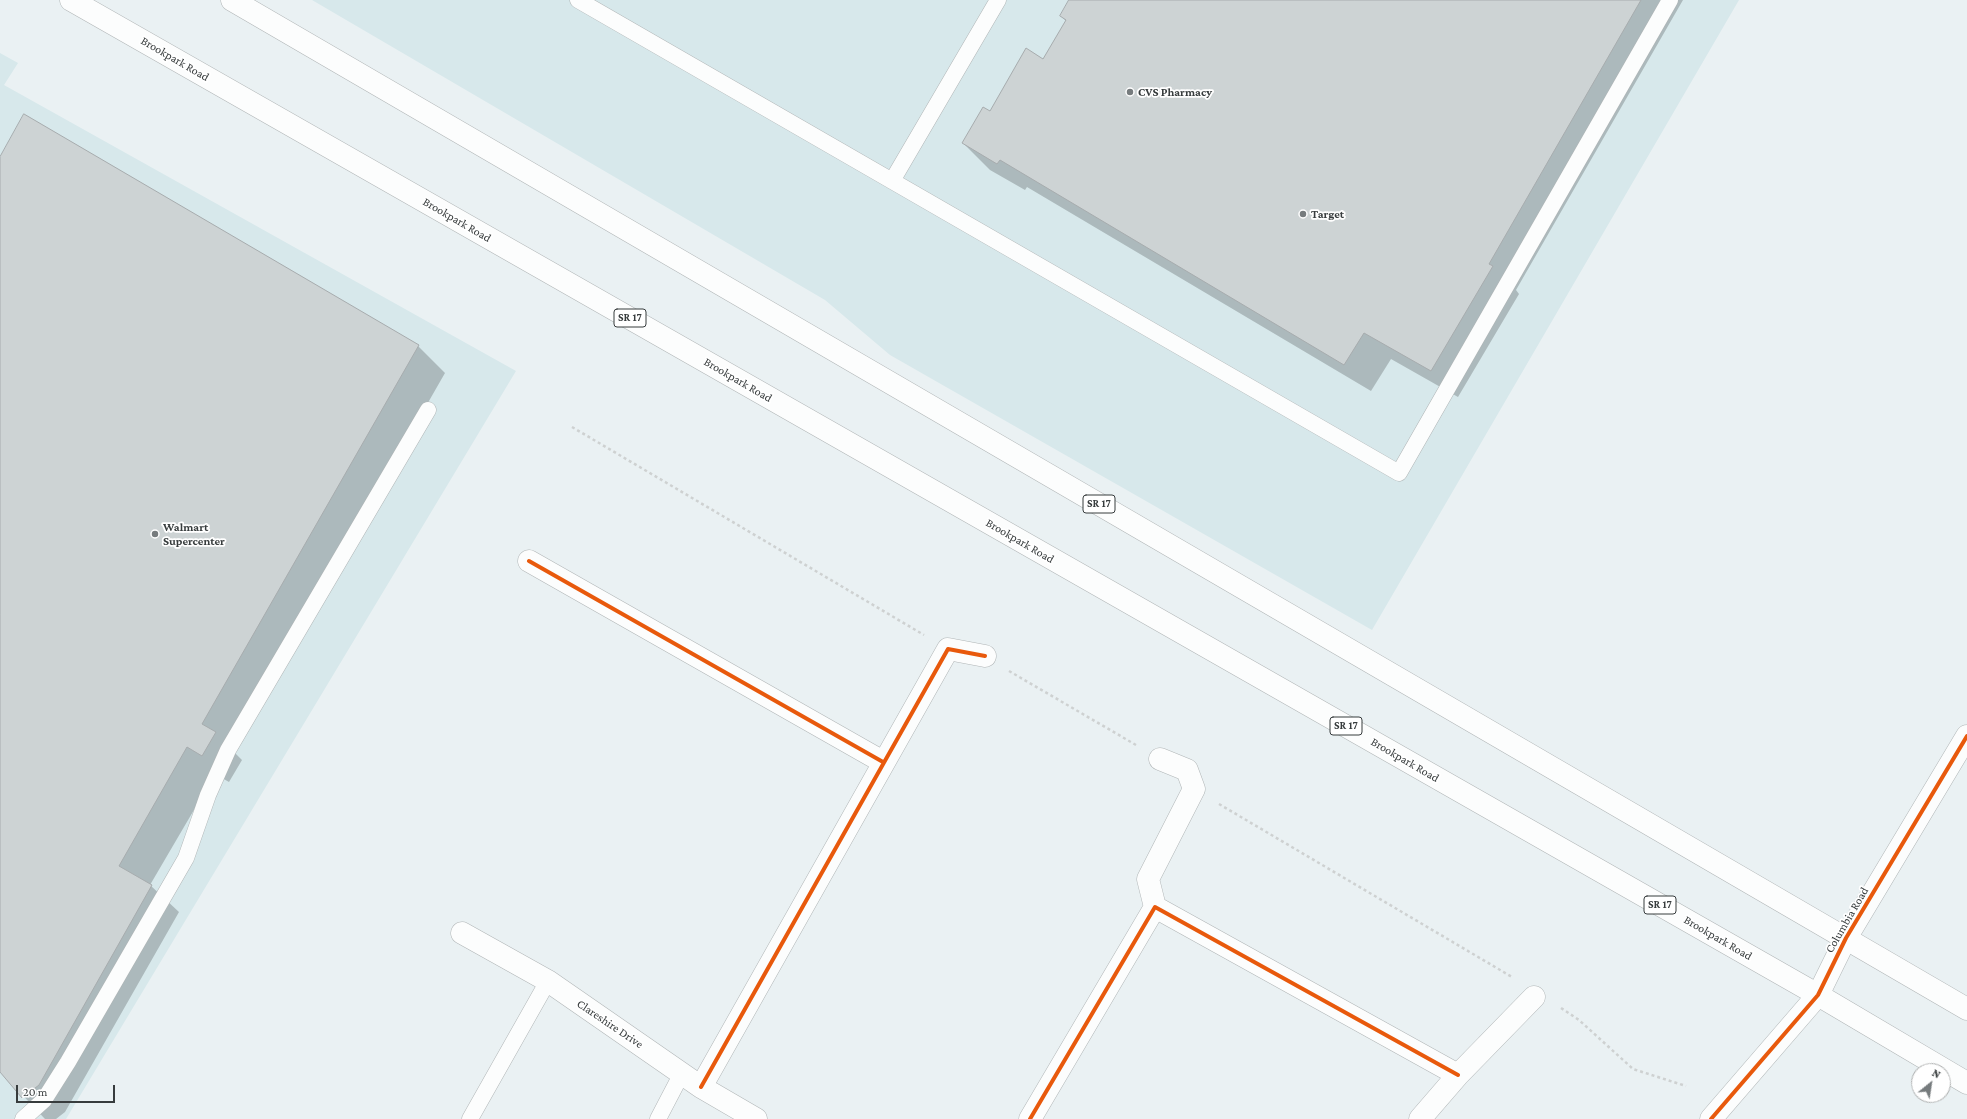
<!DOCTYPE html>
<html>
<head>
<meta charset="utf-8">
<style>
	body { margin:0 }
	#map { position:relative; width:1967px; height:1119px; overflow:hidden; background:#eaf1f3; font-family:"Crimson Pro",serif }
	canvas { display:block }
	.north { position:absolute; left:1911px; top:1063px; width:40px; height:40px; box-sizing:border-box; background:#fff; border:1px solid #afb1b1; border-radius:50%; rotate:30deg; font-size:11px; font-weight:700; line-height:16px; text-align:center; color:#373c3d }
	.north::after { content:''; display:block; margin:auto; width:14px; height:18px; background:#767b7d; clip-path:polygon(50% 0,100% 100%,50% 72%,0 100%) }
	.scale { position:absolute; left:16px; top:1085px; width:99px; height:18px; box-sizing:border-box; border:2px solid #373c3d; border-top:0; padding-left:5px; font-size:12px; line-height:14px; white-space:nowrap; color:#373c3d; -webkit-text-stroke:3px #fff; paint-order:stroke }
</style>
</head>
<body>
<div id="map">
<canvas width="1967" height="1119"></canvas>
<div class="north">N</div>
<div class="scale">20 m</div>
</div>
<script>
const ctx = document.querySelector('canvas').getContext('2d');
ctx.lineJoin = 'round';
function fillPath(path, color) { ctx.fillStyle = color; ctx.fill(path, 'evenodd'); }
function stroke(path, color, width, dash) { ctx.strokeStyle = color; ctx.lineWidth = width; ctx.lineCap = dash ? 'butt' : 'round'; ctx.setLineDash(dash || []); ctx.stroke(path); }
function label(font, color, halo, rows, align = 'center') {
  ctx.font = font + ' "Crimson Pro",serif'; ctx.lineWidth = 3.5; ctx.setLineDash([]); ctx.textBaseline = 'middle'; ctx.strokeStyle = halo; ctx.fillStyle = color; for (const [text, x, y, turn = 0] of rows) {
    ctx.save(); ctx.translate(x, y); ctx.rotate((+turn || 0) * Math.PI / 180); ctx.textAlign = isNaN(turn) ? turn : align; if (halo) ctx.strokeText(text, 0, 0); ctx.fillText(text, 0, 0); ctx.restore();
  }
}
const built = new Path2D(`
	M312,0H1739L1372,630L890,355L825,300Z
	M0,53L18,63L4,85L516,371L66,1119H0Z`);
const shadow = new Path2D(`
	M1070,0H1683L1516,290L1519,294L1458,397L1391,359L1371,391L1027,187L1025,190L990,170L963,143L1043,60L1066,21L1061,16Z
	M0,159L418,346L445,373L230,748L242,760L229,782L215,774L150,885L179,912L65,1112L56,1119H45L0,1071Z`);
const building = new Path2D(`
	M1069,0H1641L1489,264L1493,266L1431,371L1364,333L1344,365L1000,160L997,164L962,143L983,107L990,111L1026,48L1043,59L1066,20L1060,16Z
	M24,114L419,345L202,724L216,732L202,756L187,747L119,866L152,885L39,1085L22,1098L0,1072V157Z`);
const path = new Path2D(`
	M572,427L924,635
	M1009,671L1136,745
	M1219,804L1512,977
	M1561,1008L1579,1020L1633,1069L1686,1086`);
const lane = new Path2D(`
	M578,0L1399,473L1670,0
	M892,181L998,0
	M23,1119L44,1100L68,1062L186,858L208,795L228,750L428,410
	M470,1119L548,981
	M658,1119L682,1073`);
const street = new Path2D(`
	M529,561L883,762
	M1155,907L1148,879L1194,789L1187,770L1160,759
	M462,933L548,981L701,1087L756,1119
	M701,1087L948,649L985,656
	M1030,1119L1155,907L1458,1075
	M1420,1119L1458,1075L1534,997`);
const secondary = new Path2D(`
	M1711,1119L1818,995L1846,938L1967,736`);
const primary = new Path2D(`
	M71,0L1818,995L1967,1083
	M232,0L1967,1009`);
const cycleway = new Path2D(`
	M529,561L883,762
	M701,1087L948,649L985,656
	M1030,1119L1155,907L1458,1075
	M1711,1119L1818,995L1846,938L1967,736`);
const markers = [
	[1130,92,4,"#767b7d"],
	[1303,214,4,"#767b7d"],
	[155,534,4,"#767b7d"]
];
const shields = [
	[630,318,32],
	[1099,504,32],
	[1346,726,32],
	[1660,905,32]
];
const shieldNames = [
	["SR 17",630,318],
	["SR 17",1099,504],
	["SR 17",1346,726],
	["SR 17",1660,905]
];
const streetNames = [
	["Brookpark Road",175,59,30],
	["Brookpark Road",457,220,30],
	["Brookpark Road",738,380,30],
	["Brookpark Road",1020,541,30],
	["Brookpark Road",1405,760,30],
	["Columbia Road",1847,920,-60],
	["Brookpark Road",1718,938,30],
	["Clareshire Drive",610,1024,34]
];
const poiNames = [
	["CVS Pharmacy",1138,92],
	["Target",1311,214],
	["Walmart",163,527],
	["Supercenter",163,541]
];
fillPath(built, '#d7e8eb');
fillPath(shadow, '#0003');
fillPath(building, '#cdd3d4');
stroke(building, '#a7acae', 1);
stroke(lane, '#b0b5b6', 17);
stroke(street, '#b0b5b6', 23);
stroke(secondary, '#b0b5b6', 23);
stroke(primary, '#b0b5b6', 23);
stroke(path, '#ced1d1', 2.5, [3, 3]);
stroke(lane, '#fcfdfd', 16);
stroke(street, '#fcfdfd', 22);
stroke(secondary, '#fcfdfd', 22);
stroke(primary, '#fcfdfd', 22);
stroke(cycleway, '#e8590c', 4);
for (const [x, y, r, color] of markers) { const dot = new Path2D(); dot.arc(x, y, r, 0, 2 * Math.PI); ctx.fillStyle = color; ctx.fill(dot); stroke(dot, '#fff', 1.5); }
for (const [x, y, w] of shields) { const box = new Path2D(); box.roundRect(x - w / 2, y - 9, w, 18, 3); ctx.fillStyle = '#fff'; ctx.fill(box); stroke(box, '#373c3d', 1); }
label('bold 11px', '#373c3d', null, shieldNames);
label('12px', '#373c3d', '#fff', streetNames);
label('bold 12px', '#373c3d', '#fff', poiNames, 'left');
</script>
</body>
</html>
